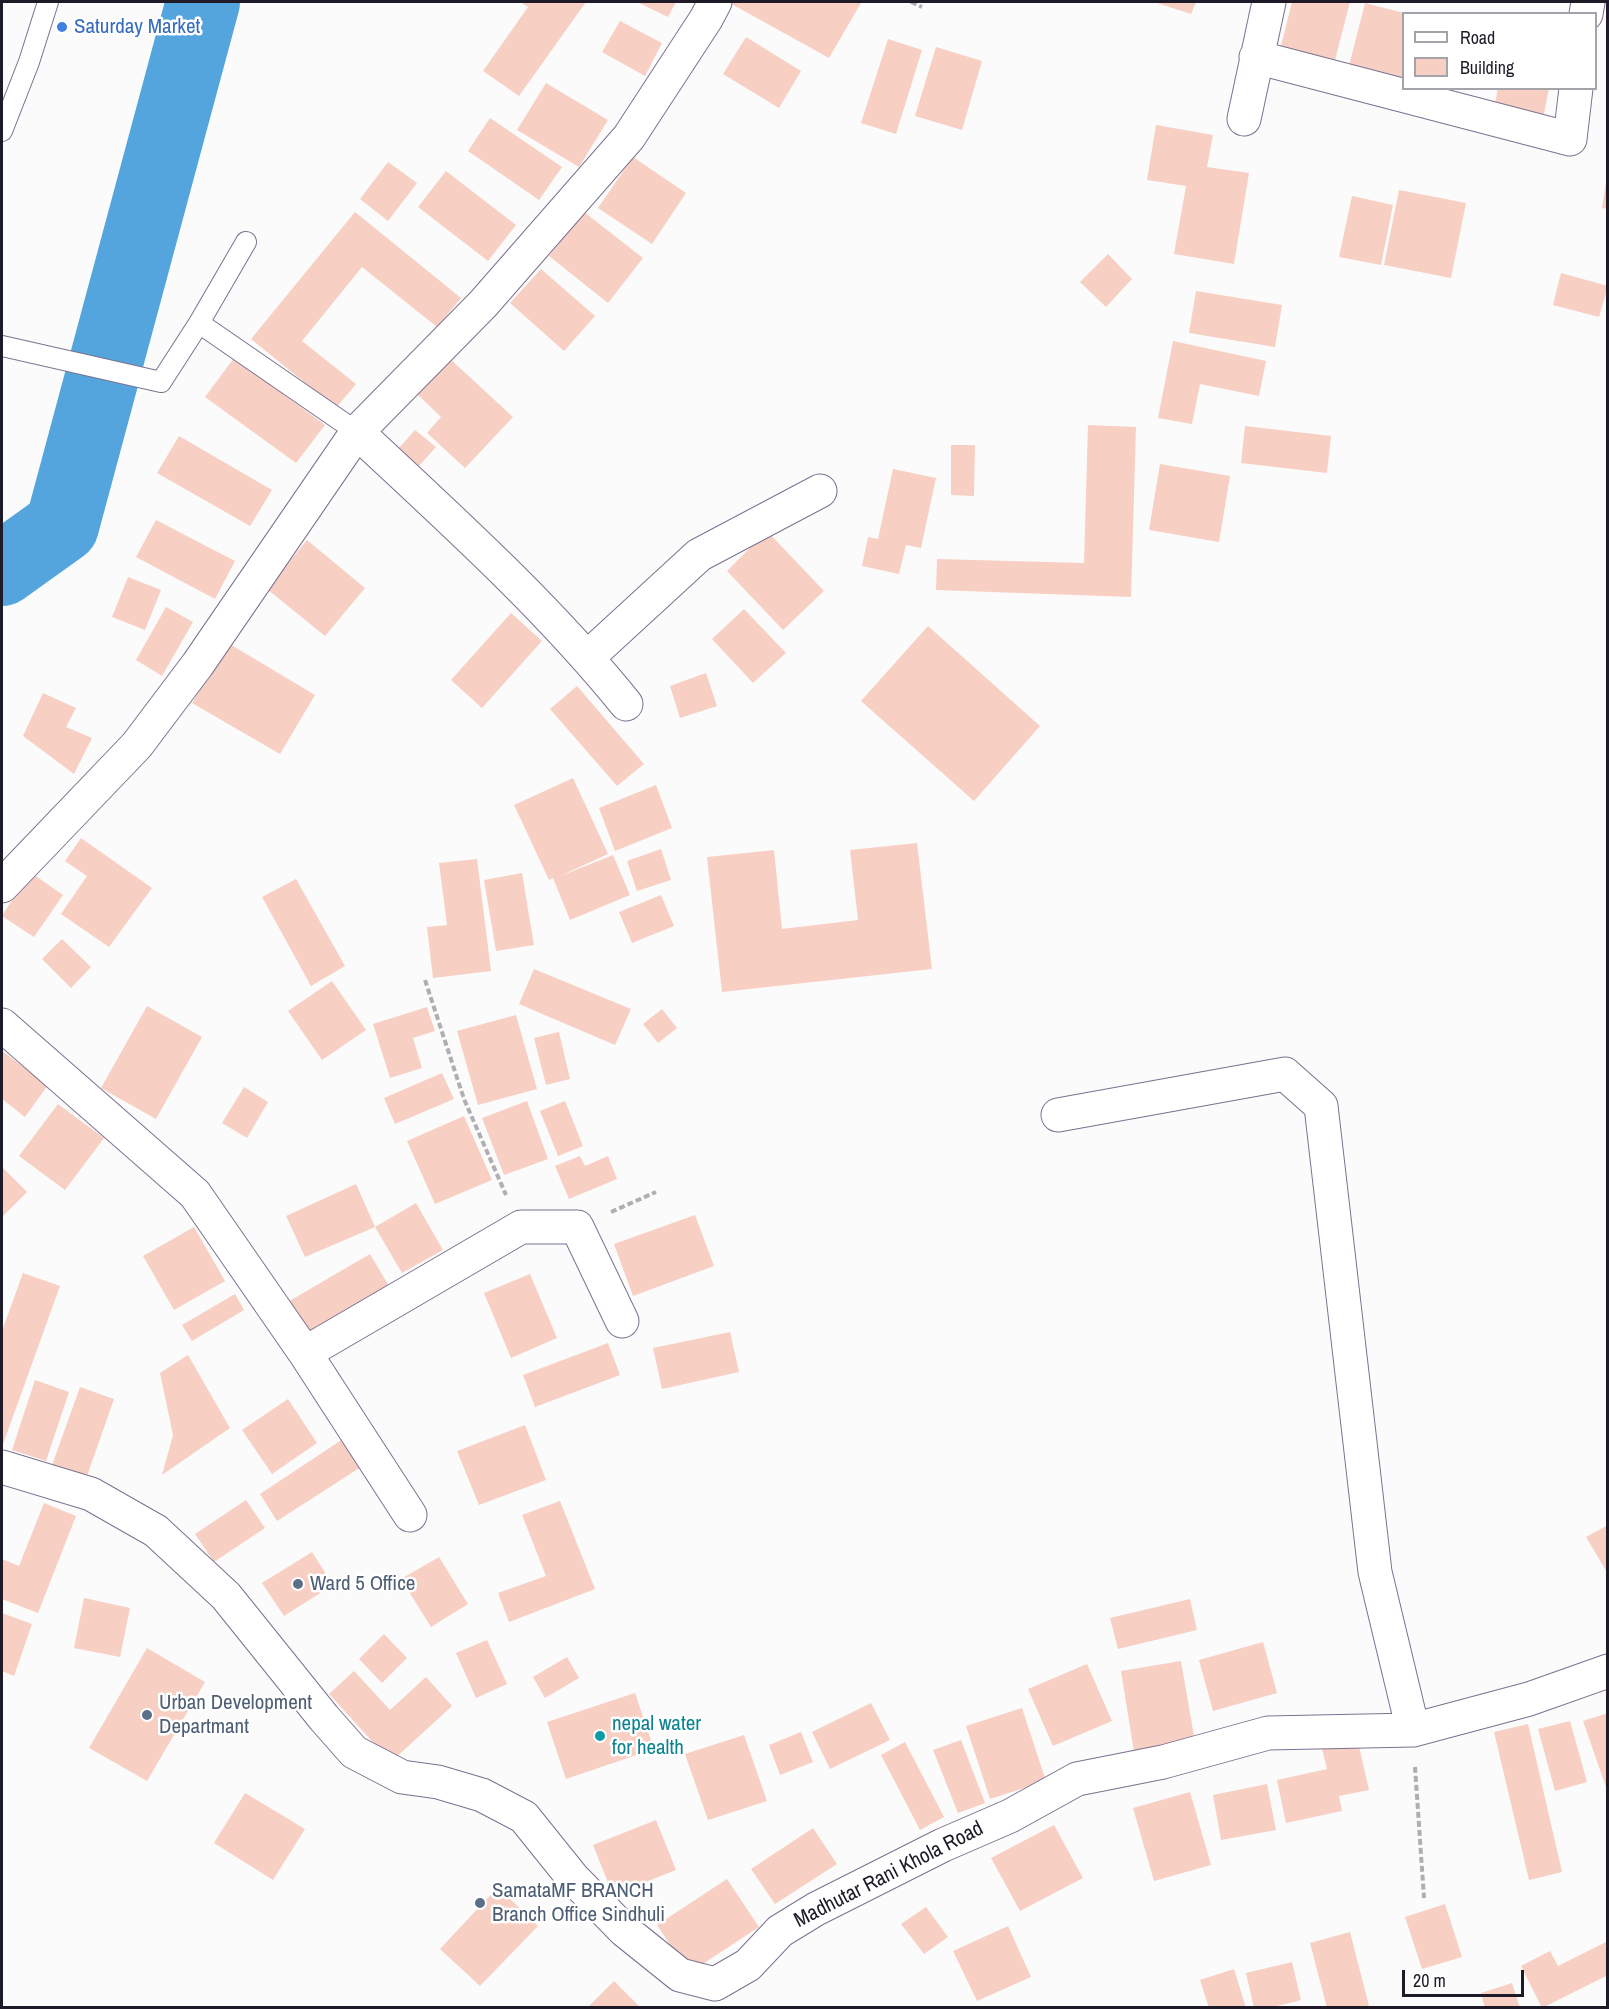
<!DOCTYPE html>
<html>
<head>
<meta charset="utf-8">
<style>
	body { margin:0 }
	#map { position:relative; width:1609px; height:2009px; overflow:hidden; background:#fbfbfb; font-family:"Archivo Narrow",sans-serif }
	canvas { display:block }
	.frame { position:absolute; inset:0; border:3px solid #1e1a27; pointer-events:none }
	.legend { position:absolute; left:1402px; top:12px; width:195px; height:78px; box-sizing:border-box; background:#fff; border:2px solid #a5a3a9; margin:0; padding:8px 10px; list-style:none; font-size:18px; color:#1e1a27 }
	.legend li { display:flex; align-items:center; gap:12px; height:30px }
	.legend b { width:30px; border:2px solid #a5a3a9 }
	.scale { position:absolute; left:1402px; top:1970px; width:122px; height:27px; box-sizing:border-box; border:3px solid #1e1a27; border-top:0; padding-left:8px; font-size:18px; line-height:21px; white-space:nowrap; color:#1e1a27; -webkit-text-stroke:4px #fff; paint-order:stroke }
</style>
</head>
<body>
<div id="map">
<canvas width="1609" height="2009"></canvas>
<div class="frame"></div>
<ul class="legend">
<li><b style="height:8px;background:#fff"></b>Road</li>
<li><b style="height:16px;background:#f8cfc3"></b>Building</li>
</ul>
<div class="scale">20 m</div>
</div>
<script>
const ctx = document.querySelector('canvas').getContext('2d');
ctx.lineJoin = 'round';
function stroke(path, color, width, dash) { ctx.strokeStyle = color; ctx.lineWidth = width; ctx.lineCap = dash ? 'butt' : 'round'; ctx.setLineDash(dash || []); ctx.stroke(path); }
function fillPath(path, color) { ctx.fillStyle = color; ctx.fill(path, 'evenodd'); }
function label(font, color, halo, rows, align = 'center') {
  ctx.font = font + ' "Archivo Narrow",sans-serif'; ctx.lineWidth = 5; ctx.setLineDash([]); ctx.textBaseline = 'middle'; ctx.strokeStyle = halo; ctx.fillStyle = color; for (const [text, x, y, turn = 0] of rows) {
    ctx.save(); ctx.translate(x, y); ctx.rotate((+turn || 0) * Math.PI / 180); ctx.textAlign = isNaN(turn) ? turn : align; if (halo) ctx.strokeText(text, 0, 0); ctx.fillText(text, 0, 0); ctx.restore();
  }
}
const river = new Path2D(`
	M2,569L62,526L203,2`);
const building = new Path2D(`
	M520,2H586L519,96L483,71L528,7Z
	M637,2H676L668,17Z
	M728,2H859L861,3L829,58Z
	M1154,2H1196L1191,14Z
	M1292,2H1350L1334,64L1280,50Z
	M1365,3L1404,13V79L1349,66Z
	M620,21L662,43L645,76L602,52Z
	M746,37L801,71L779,108L723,74Z
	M888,39L922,50L896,134L861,123Z
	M936,47L982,61L962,130L915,116Z
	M546,83L608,120L579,167L517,130Z
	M1498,88H1549L1543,119L1494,109Z
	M490,118L562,167L539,200L468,151Z
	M1156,125L1213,135L1207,167L1249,173L1234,264L1174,254L1186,186L1147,180Z
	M633,157L686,193L652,244L598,208Z
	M388,162L417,183L388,221L360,199Z
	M446,171L516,225L488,261L418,207Z
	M1606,182H1608V209L1602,208Z
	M1399,190L1466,203L1451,278L1384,265Z
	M1352,196L1393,205L1381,265L1339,257Z
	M355,212L461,298L437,327L362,267L302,341L356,384L336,408L251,339Z
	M584,212L643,258L608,303L549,256Z
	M1108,254L1132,279L1106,307L1080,282Z
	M541,269L595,316L564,351L510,303Z
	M1561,273L1608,286L1599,317L1553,305Z
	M1196,291L1282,305L1275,347L1189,333Z
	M1173,341L1266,361L1259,396L1200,384L1192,424L1158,418Z
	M448,357L513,417L465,468L427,433L441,417L415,392Z
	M234,358L325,425L296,463L205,397Z
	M1088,425L1136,427L1131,597L936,590L937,559L1084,563Z
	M1245,426L1331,436L1327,473L1241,463Z
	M415,430L436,447L419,466L398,449Z
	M179,436L272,490L250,526L157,473Z
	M951,445H975L974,496L951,495Z
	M1160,464L1230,476L1219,542L1149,530Z
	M893,469L936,478L921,548L906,545L899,574L862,566L868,537L878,539Z
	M156,520L235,561L215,599L136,557Z
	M767,531L824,591L783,630L727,571Z
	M307,540L365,588L325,636L267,589Z
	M128,577L161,590L145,630L112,617Z
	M166,607L193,622L162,676L136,660Z
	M744,609L786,653L753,683L712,639Z
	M511,613L542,641L482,708L451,680Z
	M928,626L1040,726L974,801L861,701Z
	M228,643L315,695L280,754L192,703Z
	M706,673L717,706L680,718L670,686Z
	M577,686L644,764L617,786L550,709Z
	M43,693L76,708L66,727L92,738L74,774L23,736Z
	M573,778L608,854L558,877L613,855L630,895L570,920L553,878L549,880L514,805Z
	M656,785L672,828L615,851L599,808Z
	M81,838L152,888L109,947L61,914L87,876L65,861Z
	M917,843L932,969L722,992L707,857L774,850L782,929L858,920L850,850Z
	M661,849L671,880L637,891L627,861Z
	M477,859L491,971L433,978L427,927L447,925L439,863Z
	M30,872L63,895L34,937L2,916Z
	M522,873L534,945L496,951L484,880Z
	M296,879L345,966L311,986L262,897Z
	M661,895L674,926L632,943L619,912Z
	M62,939L91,967L71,988L42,959Z
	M534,969L631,1009L615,1045L519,1004Z
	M332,981L366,1030L322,1060L288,1011Z
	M147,1006L202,1037L156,1119L101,1088Z
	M427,1007L435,1031L413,1038L422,1068L390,1078L373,1024Z
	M662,1009L677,1028L658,1043L643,1024Z
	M516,1015L537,1089L478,1105L457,1031Z
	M559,1032L570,1079L546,1085L534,1038Z
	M2,1051L48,1085L25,1117L2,1099Z
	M442,1073L454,1099L395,1124L384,1098Z
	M244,1087L268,1102L247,1138L222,1123Z
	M527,1101L548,1159L504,1175L482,1118Z
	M565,1101L583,1146L558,1156L540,1111Z
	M58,1104L104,1138L65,1190L19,1156Z
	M464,1116L492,1180L435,1204L407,1141Z
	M580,1156L585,1166L608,1156L617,1179L569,1199L555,1166Z
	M2,1167L27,1192L2,1217Z
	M356,1184L375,1227L305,1257L286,1216Z
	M416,1203L443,1250L402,1273L375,1227Z
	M695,1215L714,1266L633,1296L614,1244Z
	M194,1227L225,1281L174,1310L143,1256Z
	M370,1254L389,1286L305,1335L286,1303Z
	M23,1273L60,1286L2,1447V1331Z
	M530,1274L557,1338L511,1358L484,1293Z
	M235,1294L244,1310L192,1341L182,1325Z
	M730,1332L739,1372L662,1389L653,1348Z
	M608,1343L620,1375L535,1407L523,1375Z
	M188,1355L230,1428L162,1475L173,1435L160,1373Z
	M35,1380L69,1392L46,1461L12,1450Z
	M80,1387L114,1399L86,1479L51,1468Z
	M288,1399L317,1443L272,1474L242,1430Z
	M525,1425L546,1480L479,1505L457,1451Z
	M343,1439L361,1467L277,1521L260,1494Z
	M246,1500L265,1528L214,1562L195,1534Z
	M560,1501L595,1589L509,1622L498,1593L546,1576L522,1515Z
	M44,1503L76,1516L38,1613L2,1599V1559L19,1566Z
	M1608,1525V1574L1586,1537Z
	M312,1552L333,1585L284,1616L262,1583Z
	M439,1557L468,1604L431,1627L401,1579Z
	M84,1598L130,1608L120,1657L74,1648Z
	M1190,1599L1197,1630L1118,1649L1110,1618Z
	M2,1613L32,1624L14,1676L2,1671Z
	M384,1634L407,1658L382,1683L359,1659Z
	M487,1640L507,1684L476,1698L456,1653Z
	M1263,1642L1277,1693L1213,1711L1199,1660Z
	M147,1648L205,1682L147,1781L89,1748Z
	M567,1657L579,1678L545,1698L533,1677Z
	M1181,1661L1195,1742L1134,1752L1121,1671Z
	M1087,1664L1112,1721L1053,1746L1028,1689Z
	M354,1671L390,1710L426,1677L452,1706L391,1762L329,1694Z
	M635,1693L654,1749L566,1779L547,1722Z
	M871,1703L890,1740L830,1769L812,1732Z
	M1022,1708L1046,1781L990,1799L966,1726Z
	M1608,1713V1790H1607L1583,1721Z
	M1570,1721L1587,1782L1555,1791L1538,1729Z
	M1528,1724L1562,1872L1529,1880L1494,1732Z
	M1355,1729L1369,1790L1339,1796L1342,1811L1286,1823L1277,1780L1327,1769L1319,1737Z
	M801,1732L813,1762L780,1775L769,1745Z
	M744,1735L767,1801L708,1820L685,1754Z
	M961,1740L985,1803L958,1813L933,1750Z
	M905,1742L944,1817L920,1830L881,1755Z
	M1267,1784L1276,1830L1221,1840L1213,1795Z
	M1190,1792L1211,1865L1154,1881L1133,1808Z
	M245,1793L305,1829L273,1880L214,1843Z
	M656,1820L676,1870L613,1895L593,1845Z
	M1054,1825L1083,1878L1020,1911L991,1858Z
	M813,1828L837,1864L775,1904L751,1869Z
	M727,1879L759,1927L689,1973L657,1925Z
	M498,1887L538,1926L480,1986L440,1949Z
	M1445,1904L1462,1957L1422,1969L1405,1917Z
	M926,1907L948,1937L924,1954L901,1924Z
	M1008,1926L1031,1977L977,2001L953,1951Z
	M1350,1932L1369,2006L1327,2008L1310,1943Z
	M1606,1942L1608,1946V1975L1542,2008L1521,1966L1550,1951L1558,1966Z
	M1292,1962L1301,2000L1269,2008H1254L1246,1973Z
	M1234,1969L1246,2008H1209L1200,1980Z
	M614,1981L641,2008H587Z
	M1512,1983L1520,2008H1485L1481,1993Z`);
const path = new Path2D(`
	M911,2L922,7
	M425,980L464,1099L506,1195
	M611,1212L656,1192
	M1415,1767L1424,1898`);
const service = new Path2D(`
	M2,131L29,62L48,2
	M199,323L246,242
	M2,346L161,382L199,323L357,432`);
const minor = new Path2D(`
	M1586,14L1588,2
	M1256,57L1570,139L1576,88
	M1244,119L1269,2
	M357,432C450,519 546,605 626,704
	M588,657L699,555L820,491
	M2,886L137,745L198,664L357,432L483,304L629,137L706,19L715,2
	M2,1025L195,1194L305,1353L410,1515
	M1058,1115L1285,1074L1321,1106L1375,1572L1413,1730
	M305,1353L521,1227H577L622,1321
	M2,1467L91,1494L156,1531L226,1596L324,1718L354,1752L402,1777L438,1782L482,1795L524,1817L573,1878L624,1930L680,1975L715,1984L748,1965L780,1931L816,1909L943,1845L1010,1816L1077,1779L1163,1762L1268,1733L1413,1730L1529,1699L1608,1671`);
const markers = [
	[62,27,6,"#3f7fe0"],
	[298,1584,6,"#5c6f8a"],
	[147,1715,6,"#5c6f8a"],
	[600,1736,6,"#0f9aa8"],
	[480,1903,6,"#5c6f8a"]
];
const shopNames = [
	["Saturday Market",74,27]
];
const serviceNames = [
	["Ward 5 Office",310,1584],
	["Urban Development",159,1703],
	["Departmant",159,1727],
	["SamataMF BRANCH",492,1891],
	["Branch Office Sindhuli",492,1915]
];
const cultureNames = [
	["nepal water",612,1724],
	["for health",612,1748]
];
const streetNames = [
	["Madhutar Rani Khola Road",889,1875,-27]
];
stroke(river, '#54a5dd', 74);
fillPath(building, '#f8cfc3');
stroke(service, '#7b7191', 22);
stroke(minor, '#7b7191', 35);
stroke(path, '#afaeb3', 4, [6, 3]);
stroke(service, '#fff', 20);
stroke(minor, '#fff', 33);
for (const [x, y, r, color] of markers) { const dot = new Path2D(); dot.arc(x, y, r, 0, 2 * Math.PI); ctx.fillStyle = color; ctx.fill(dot); stroke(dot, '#fff', 2); }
label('21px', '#366cbe', '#fff', shopNames, 'left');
label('21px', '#4e5e75', '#fff', serviceNames, 'left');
label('21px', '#0d838f', '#fff', cultureNames, 'left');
label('21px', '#1e1a27', '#fff', streetNames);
</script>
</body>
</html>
